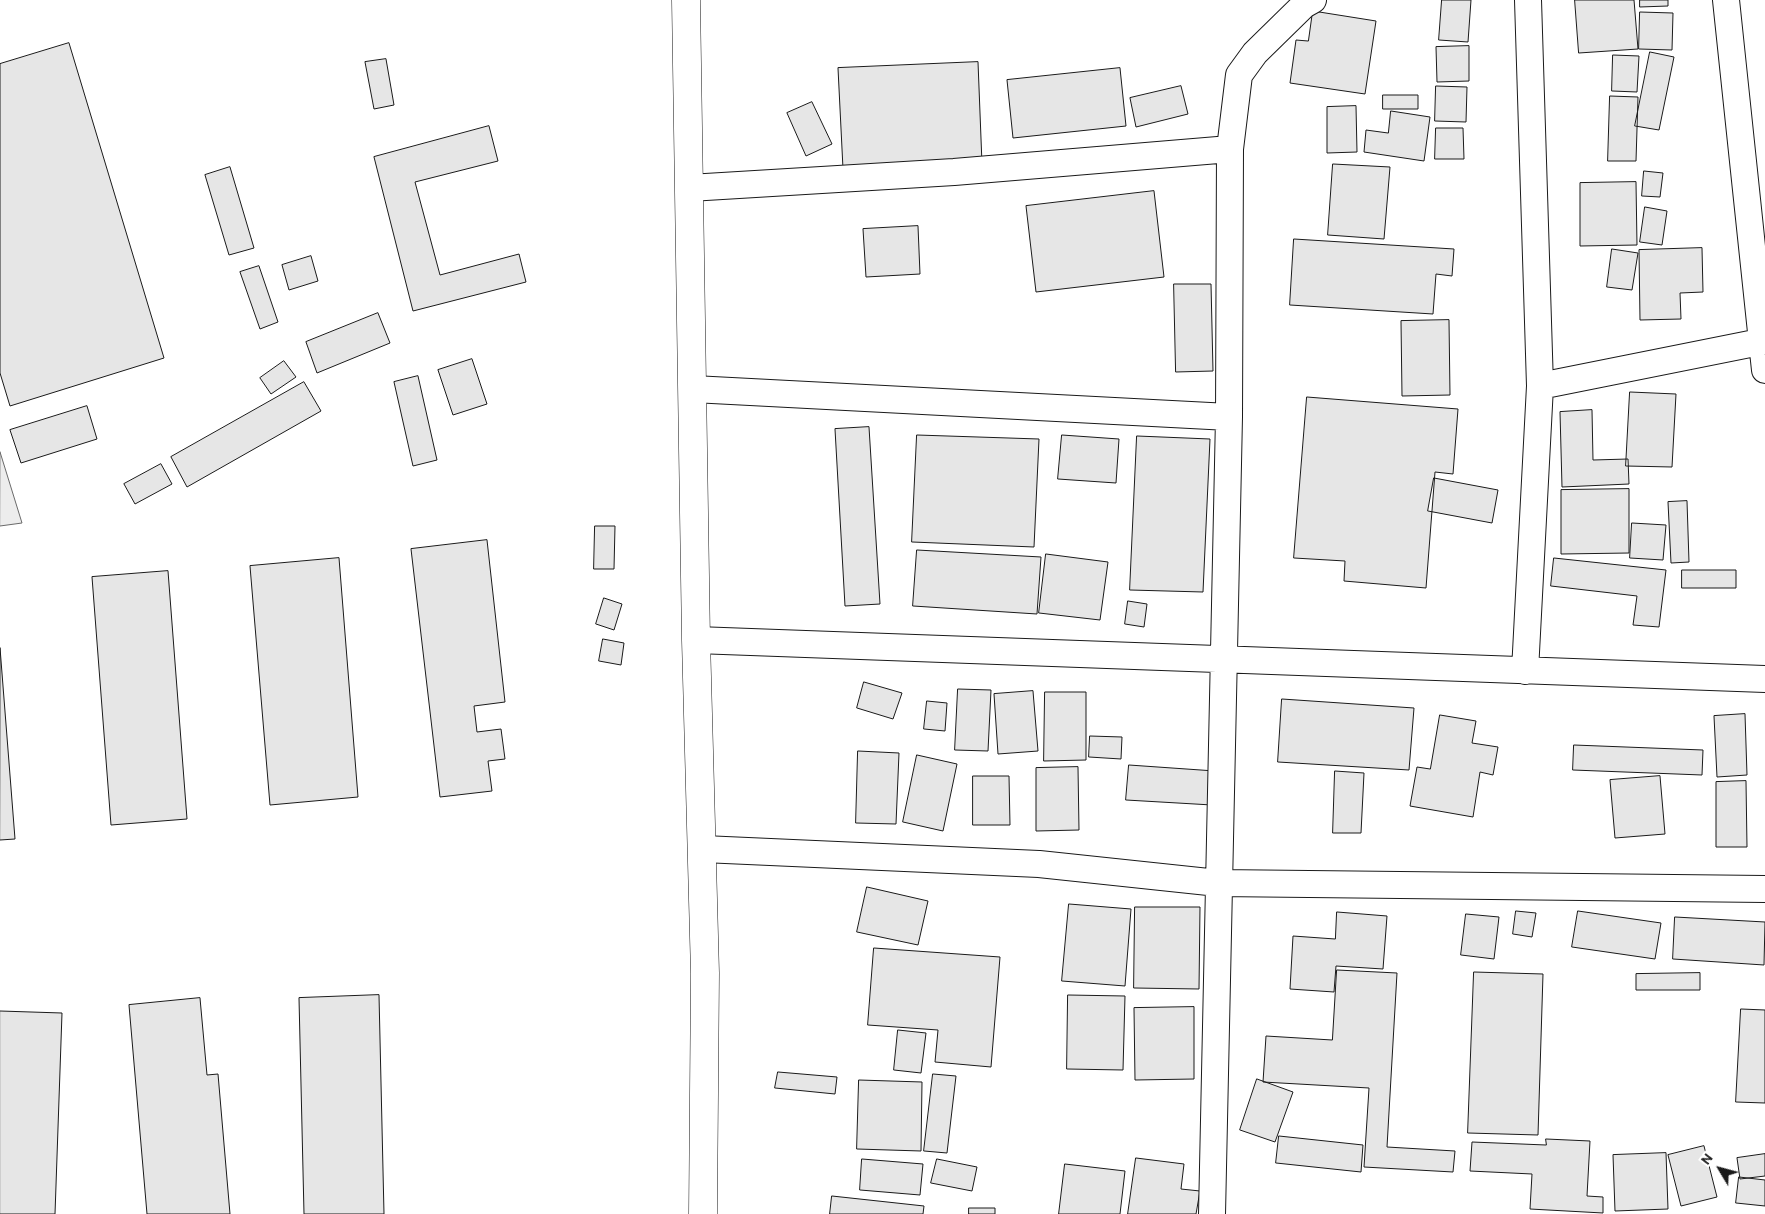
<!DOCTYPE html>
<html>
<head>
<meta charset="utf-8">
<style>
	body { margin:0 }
	#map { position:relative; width:1765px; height:1214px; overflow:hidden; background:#fff; font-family:Overpass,sans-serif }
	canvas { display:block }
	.north { position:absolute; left:1695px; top:1144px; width:50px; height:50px; -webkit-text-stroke:4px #fff; paint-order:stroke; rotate:307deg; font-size:14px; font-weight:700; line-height:20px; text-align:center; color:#1a1a1a }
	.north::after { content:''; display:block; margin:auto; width:18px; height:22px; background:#1a1a1a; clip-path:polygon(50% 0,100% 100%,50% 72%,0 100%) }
</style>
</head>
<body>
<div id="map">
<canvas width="1765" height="1214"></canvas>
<div class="north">N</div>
</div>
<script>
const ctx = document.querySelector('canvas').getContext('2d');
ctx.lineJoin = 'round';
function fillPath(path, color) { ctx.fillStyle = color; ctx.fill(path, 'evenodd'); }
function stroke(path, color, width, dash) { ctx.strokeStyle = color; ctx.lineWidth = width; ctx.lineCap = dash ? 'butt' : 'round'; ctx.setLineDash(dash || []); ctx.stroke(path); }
const parking = new Path2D(`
	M0,452L22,523L0,526Z`);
const building = new Path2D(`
	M1442,0H1471L1468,42L1439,40Z
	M1575,0H1634L1638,49L1579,53Z
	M1640,0H1668V6L1640,7Z
	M1313,11L1376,21L1365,94L1290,83L1296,40L1308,41Z
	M1640,12L1673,13L1672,50L1639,49Z
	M69,43L164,358L10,406L0,373V64Z
	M1469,46V81L1437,82L1436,47Z
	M1650,52L1674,57L1659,130L1635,126Z
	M1613,55L1639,56L1637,92L1612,91Z
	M386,59L394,105L374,109L365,62Z
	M978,62L982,164L843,169L838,68Z
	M1120,68L1126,126L1013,138L1007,80Z
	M1181,86L1188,114L1136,127L1130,98Z
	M1436,86L1467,87L1466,122L1435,121Z
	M1383,95H1418V109H1383Z
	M1610,96L1638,97L1636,161H1608Z
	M812,102L832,144L806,156L787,113Z
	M1356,106L1357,152L1327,153V107Z
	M1391,111L1430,117L1424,161L1364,152L1366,130L1388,133Z
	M489,126L498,161L415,182L440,275L519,254L526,282L413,311L374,157Z
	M1436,128H1463L1464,159H1435Z
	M1333,164L1390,167L1384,239L1328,235Z
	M230,167L254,248L229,255L205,175Z
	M1644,171L1663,173L1660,197L1642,196Z
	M1636,182L1637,245L1580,246V183Z
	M1154,191L1164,277L1036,292L1026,206Z
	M1645,207L1667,211L1662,245L1640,242Z
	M918,226L920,274L866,277L863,229Z
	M1294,239L1454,249L1452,276L1436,274L1433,314L1290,305Z
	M1702,248L1703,292L1680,293L1681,319L1640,320L1639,250Z
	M1612,249L1638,253L1632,290L1607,287Z
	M311,256L318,281L289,290L282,265Z
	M259,266L278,322L260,329L240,272Z
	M1174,284H1211L1213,371L1176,372Z
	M378,313L390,343L317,373L306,342Z
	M1449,320L1450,395L1402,396L1401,321Z
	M472,359L487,404L453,415L438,370Z
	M284,361L296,377L271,394L260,378Z
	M418,376L437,460L413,466L394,382Z
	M304,382L321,411L187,487L171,457Z
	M1630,392L1676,394L1672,467L1626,466Z
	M1307,397L1458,409L1453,474L1435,472L1426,588L1344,581L1345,561L1294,558Z
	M87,406L97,439L21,463L10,430Z
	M1592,410L1593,460L1628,459L1629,484L1562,487L1560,412Z
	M869,427L880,604L845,606L835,429Z
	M917,435L1039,439L1034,547L912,542Z
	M1062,435L1119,439L1116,483L1058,479Z
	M1137,436L1210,439L1203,592L1130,590Z
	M161,464L172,484L135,504L124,484Z
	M1434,478L1498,490L1492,523L1428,511Z
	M1629,489V553L1561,554V490Z
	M1687,501L1689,562L1671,563L1668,502Z
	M1632,523L1666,525L1663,560L1630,558Z
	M595,526H615L614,569H594Z
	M487,540L505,702L474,706L477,732L501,729L505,759L488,761L492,791L440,797L411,549Z
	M917,550L1041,557L1037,614L913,606Z
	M1046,554L1108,562L1100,620L1039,613Z
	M339,558L358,797L270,805L250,566Z
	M1554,558L1666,570L1659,627L1633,625L1637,596L1551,586Z
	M1682,570H1736V588H1682Z
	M168,571L187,819L111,825L92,577Z
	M604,598L622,604L614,630L596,624Z
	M1128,601L1147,604L1144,627L1125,624Z
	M603,639L624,643L621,665L599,661Z
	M0,648L15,839L0,840Z
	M864,682L902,693L893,719L857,708Z
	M958,689L991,690L988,751L955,750Z
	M1033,691L1038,751L998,754L994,694Z
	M1045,692H1086V760L1044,761Z
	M1282,699L1414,708L1409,770L1278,762Z
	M927,701L947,703L945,731L924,729Z
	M1745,714L1747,775L1717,777L1714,716Z
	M1440,715L1476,721L1472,743L1498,747L1493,775L1480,772L1473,817L1410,806L1417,767L1430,769Z
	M1090,736L1122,737L1121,759L1089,757Z
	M1574,745L1703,750L1702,775L1573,770Z
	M858,751L899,753L896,824L856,823Z
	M917,755L957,764L943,831L903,822Z
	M1129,765L1215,771L1212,805L1126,800Z
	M1078,767L1079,830L1036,831V768Z
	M1335,771L1364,773L1361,833H1333Z
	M973,776H1009L1010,825H973Z
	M1660,776L1665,834L1615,838L1610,780Z
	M1746,781L1747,847H1716V782Z
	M867,887L928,901L918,945L857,932Z
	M1069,904L1131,909L1125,986L1062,981Z
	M1135,907H1200L1199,989L1134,988Z
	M1516,911L1536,913L1532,937L1513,934Z
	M1578,911L1661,923L1655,959L1572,947Z
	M1337,912L1387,916L1383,969L1336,966L1334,992L1290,989L1293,936L1335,939Z
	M1466,914L1499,917L1494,959L1461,955Z
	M1675,917L1765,922L1764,965L1673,959Z
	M874,948L1000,957L991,1067L935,1062L938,1030L868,1025Z
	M1337,970L1397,973L1387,1147L1455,1151L1453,1172L1364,1167L1369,1088L1263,1082L1266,1036L1332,1040Z
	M1474,972L1543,974L1538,1135L1468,1133Z
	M1700,973V990H1636V974Z
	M379,995L384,1214H304L299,998Z
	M1068,995L1125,996L1123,1070L1067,1069Z
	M200,998L207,1075L218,1074L230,1214H147L129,1005Z
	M1194,1007V1079L1135,1080L1134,1008Z
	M1741,1009L1765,1010V1103L1736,1102Z
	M0,1011L62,1013L55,1214H0Z
	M898,1030L926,1033L921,1073L894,1070Z
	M778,1072L837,1077L835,1094L775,1088Z
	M933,1074L956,1076L947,1153L924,1151Z
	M1257,1079L1293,1092L1275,1142L1240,1130Z
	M859,1080L922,1082L921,1151L857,1149Z
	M1279,1136L1363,1145L1361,1172L1276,1163Z
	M1546,1139L1590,1141L1587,1196L1603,1197V1213L1530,1209L1532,1174L1470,1171L1472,1142L1546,1145Z
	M1704,1146L1717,1197L1681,1206L1668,1155Z
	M1666,1153L1668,1209L1615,1211L1613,1155Z
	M1765,1154V1176L1740,1179L1737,1158Z
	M1136,1158L1184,1164L1181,1189L1200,1191L1196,1214H1128Z
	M862,1159L923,1164L920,1195L860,1190Z
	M937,1159L977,1167L972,1191L931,1183Z
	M1065,1164L1125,1171L1120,1214H1059Z
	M1739,1177L1765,1180V1206L1736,1203Z
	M832,1196L924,1206L923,1214H830Z
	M969,1208H995V1214H969Z`);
const minor = new Path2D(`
	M1726,0L1765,370
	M1230,149L1239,75L1255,53L1304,5L1313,0
	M689,188L954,172L1230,149L1229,417L1212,1214
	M1540,386L1765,341
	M693,389L1229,417
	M696,640L1765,679
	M1525,671L1540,386L1528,0
	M703,849L1039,864L1218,883L1765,889`);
const secondary = new Path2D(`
	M686,0L696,640L705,973L703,1214`);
fillPath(parking, '#ededed');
stroke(parking, '#6a6a6a', 1);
fillPath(building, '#e6e6e6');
stroke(building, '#1a1a1a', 1);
stroke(minor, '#1a1a1a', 28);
stroke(secondary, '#1a1a1a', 29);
stroke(minor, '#fff', 26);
stroke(secondary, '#fff', 28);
</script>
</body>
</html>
